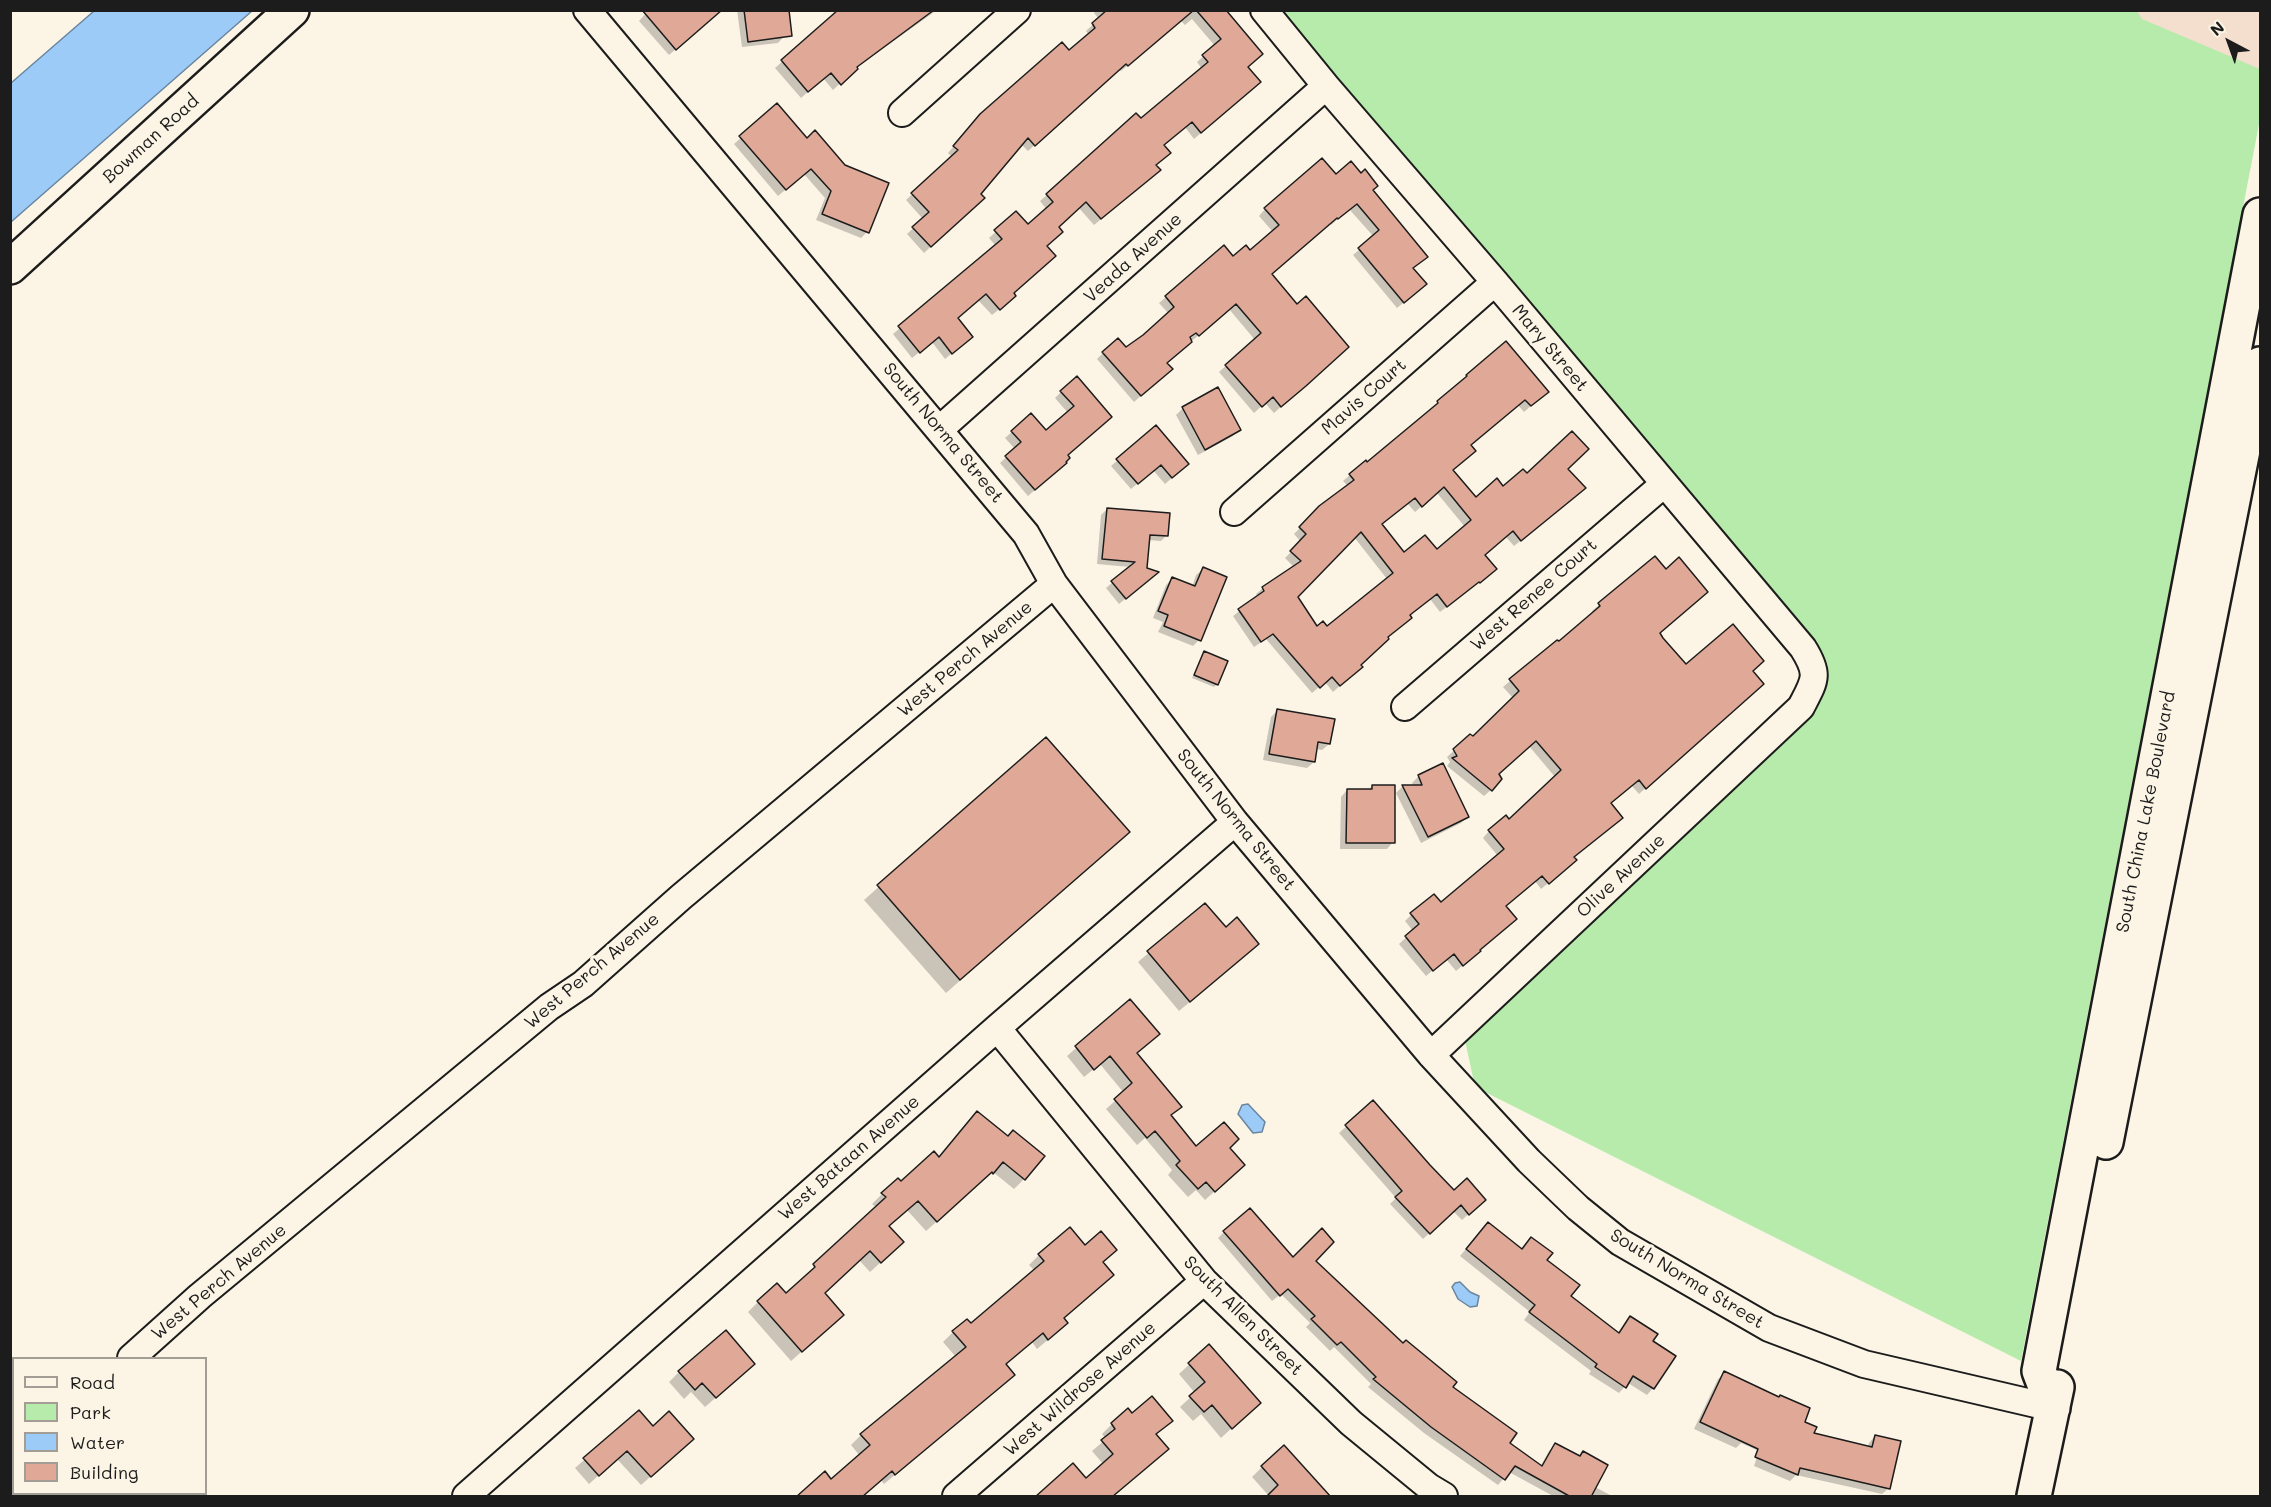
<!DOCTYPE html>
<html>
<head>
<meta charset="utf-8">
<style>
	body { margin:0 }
	#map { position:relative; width:2271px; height:1507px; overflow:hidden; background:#fcf5e5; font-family:Mali,sans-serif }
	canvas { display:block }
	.frame { position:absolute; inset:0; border:12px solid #1c1c1c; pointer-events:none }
	.legend { position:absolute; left:12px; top:1357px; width:195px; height:138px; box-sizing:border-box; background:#fcf5e5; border:2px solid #a29e95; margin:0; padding:8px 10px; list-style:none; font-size:18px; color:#1c1c1c }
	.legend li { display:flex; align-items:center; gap:12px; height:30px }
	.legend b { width:30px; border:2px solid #a29e95 }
	.north { position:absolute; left:2199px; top:12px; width:60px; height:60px; -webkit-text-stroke:4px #fcf5e5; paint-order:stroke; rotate:319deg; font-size:16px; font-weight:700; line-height:24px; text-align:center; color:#1c1c1c }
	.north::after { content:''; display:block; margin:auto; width:21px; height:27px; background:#1c1c1c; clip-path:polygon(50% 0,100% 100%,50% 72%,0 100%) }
</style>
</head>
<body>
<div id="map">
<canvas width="2271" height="1507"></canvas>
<div class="frame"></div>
<ul class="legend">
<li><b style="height:8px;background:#fcf5e5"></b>Road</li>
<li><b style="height:16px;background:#b7ebab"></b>Park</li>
<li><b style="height:16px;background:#9ccbf7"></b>Water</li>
<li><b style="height:16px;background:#e0a997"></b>Building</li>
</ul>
<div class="north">N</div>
</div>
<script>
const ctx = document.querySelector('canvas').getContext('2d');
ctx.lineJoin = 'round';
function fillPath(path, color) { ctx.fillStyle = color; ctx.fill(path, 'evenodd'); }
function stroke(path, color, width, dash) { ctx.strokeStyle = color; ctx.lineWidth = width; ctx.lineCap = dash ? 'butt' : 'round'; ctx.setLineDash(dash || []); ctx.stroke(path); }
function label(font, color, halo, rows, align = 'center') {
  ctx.font = font + ' Mali,sans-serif'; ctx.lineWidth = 6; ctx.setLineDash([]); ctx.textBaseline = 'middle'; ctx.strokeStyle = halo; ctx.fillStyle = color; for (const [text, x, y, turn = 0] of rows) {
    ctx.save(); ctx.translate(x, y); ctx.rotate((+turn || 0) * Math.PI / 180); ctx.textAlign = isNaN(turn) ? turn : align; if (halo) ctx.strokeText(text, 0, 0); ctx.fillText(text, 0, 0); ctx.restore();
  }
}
const built = new Path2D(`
	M2136,11H2260V75L2144,22Z`);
const green = new Path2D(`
	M1277,11H2137L2142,19L2260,69V119L2021,1361L1475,1087L1463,1031L1811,691L1820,663Z`);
const water = new Path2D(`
	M94,11H252L11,222V83Z
	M1248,1104L1265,1122L1262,1132L1253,1133L1238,1114L1242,1105Z
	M1460,1282L1470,1292L1479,1296L1477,1306L1470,1307L1458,1299L1452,1287L1455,1283Z`);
const shadow = new Path2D(`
	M649,10L706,23L669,55L639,21Z
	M737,10H788L790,30L778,43L742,47Z
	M844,10H937L856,68L833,90L823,78L801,98L775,68L820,28Z
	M1096,10H1224L1246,68L1252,89L1194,139L1185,127L1163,146L1155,165L1152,177L1094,225L1079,208L1057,227L1008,302L992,315L978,300L956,319L964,343L945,359L932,342L912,358L893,334L996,246L989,238L1016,213L1028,226L1047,210L1040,201L1047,195L1136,115L1141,120L1202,69L1197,62L1215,46L1192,19L1185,25L1181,21L1121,71L1119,70L1028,151L1021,144L979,194L976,204L924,253L907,234L923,219L906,200L952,157L948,153L974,122L1069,52L1089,35L1086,31L1099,19L1094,13Z
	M777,106L867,232L861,238L816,220L825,198L804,174L778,196L734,144Z
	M1336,176L1371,191L1412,269L1418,291L1397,308L1353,255L1374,237L1349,209L1331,225L1330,223L1270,275L1341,353L1274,413L1265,403L1254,413L1219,372L1255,340L1229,309L1166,363L1164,375L1134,402L1097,359L1103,353L1126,349L1169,314L1159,303L1224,248L1233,258L1250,252L1273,232L1259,216L1265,209Z
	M1506,343L1540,398L1524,412L1518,405L1470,446L1451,471L1476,499L1527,476L1566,469L1578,495L1514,546L1506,537L1484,555L1489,575L1440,612L1430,599L1409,616L1359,665L1354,673L1333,692L1325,682L1312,693L1266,639L1254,647L1233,616L1258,597L1256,594L1263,588L1294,567L1285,558L1301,542L1294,534L1320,507L1348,486L1343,481L1350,475L1367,464L1432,410L1467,376ZM1437,493L1465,527L1436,551L1404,554L1381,525L1407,503L1415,512ZM1354,537L1387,579L1327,628H1317L1296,597Z
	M1217,390L1239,430L1233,436L1198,455L1176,415L1182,409Z
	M1061,392L1110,416L1066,455L1058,470L1028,496L1000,463L1015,449L1005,438L1031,415L1046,432L1068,413L1055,398Z
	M1156,427L1181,470L1165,484L1153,470L1131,489L1111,466Z
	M1107,509L1167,535L1161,541L1148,540L1146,569L1151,578L1119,604L1106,588L1130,567L1097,564L1101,515Z
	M1203,569L1199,640L1193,646L1158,632L1163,622L1153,618L1166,585L1172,579L1192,587L1196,575Z
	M1618,588L1686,666L1751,671L1755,690L1639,794L1632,786L1610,804L1568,867L1541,889L1535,881L1504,907L1473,957L1456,971L1446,959L1426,976L1399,944L1413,931L1405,921L1411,915L1440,904L1498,856L1483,838L1489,831L1508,821L1555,777L1529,746L1497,775L1491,790L1484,796L1447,766L1450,762L1447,757L1470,736L1473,738L1513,698L1503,687L1510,681L1557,642L1559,644L1594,613L1592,611Z
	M1204,653L1217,684L1214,687L1192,678Z
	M1277,711L1329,744L1322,750L1316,749L1314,762L1307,768L1263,760L1271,717Z
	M1046,739L1114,845L946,993L864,900Z
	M1442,765L1468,816L1461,823L1421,843L1396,793L1403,786L1414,787L1412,783L1418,777Z
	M1372,786L1393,842L1387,849H1340L1341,797L1347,790H1368Z
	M1205,905L1247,954L1179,1011L1138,962Z
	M1130,1001L1135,1054L1180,1107L1170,1116L1196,1149H1228L1234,1174L1205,1200L1196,1190L1188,1197L1168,1175L1172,1170L1145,1138L1137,1145L1106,1109L1124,1093L1100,1064L1084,1077L1067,1056Z
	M1373,1103L1454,1192L1484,1200L1462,1220L1453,1211L1423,1239L1390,1204L1396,1198L1339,1133Z
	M977,1113L1024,1179L1014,1189L993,1172L926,1231L907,1210L888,1227L892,1252L870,1272L859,1260L823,1293L832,1325L791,1361L748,1312L758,1302L786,1295L877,1208L872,1204L882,1194L938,1158Z
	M1482,1230L1521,1250L1531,1239L1569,1297L1618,1334L1630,1318L1651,1342L1674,1356L1653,1388L1647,1395L1628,1383L1619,1393L1589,1374L1591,1371L1524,1320L1530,1312L1460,1256Z
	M1224,1232L1293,1259L1314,1261L1451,1387L1508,1444L1540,1467L1549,1451L1555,1445L1595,1487L1612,1496H1553L1509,1472L1498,1485L1424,1433L1368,1387L1371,1384L1334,1347L1330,1351L1306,1327L1310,1323L1281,1294L1272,1301L1218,1238Z
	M1039,1255L1102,1263L1112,1275L1063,1319L1056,1333L1037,1349L1032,1342L1005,1365L1003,1385L884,1484L881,1480L831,1481L860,1456L851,1445L861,1435L956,1357L943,1342L953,1332L970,1325L1035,1271L1029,1265Z
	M1209,1346L1259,1403L1221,1438L1201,1414L1193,1421L1180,1407L1195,1393L1179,1374Z
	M679,1372L743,1374L705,1407L691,1392L684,1399L669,1382Z
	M1724,1373L1803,1423L1812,1434L1868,1447L1869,1443L1875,1436L1889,1488L1882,1494L1796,1475L1790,1481L1754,1466L1759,1451L1741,1443L1736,1448L1694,1429L1718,1379Z
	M639,1412L653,1428L683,1448L641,1485L617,1459L589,1484L575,1468Z
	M1131,1415L1171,1421L1155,1435L1086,1480L1104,1465L1092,1451L1106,1439L1102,1434L1112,1424Z
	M1262,1467L1329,1496H1269L1252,1477Z`);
const building = new Path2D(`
	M642,10H722L676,50Z
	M744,10H789L792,36L748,42Z
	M838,10H934L857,67L858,69L841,85L831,73L808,92L781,60Z
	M1107,10H1194L1128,66L1126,64L1035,146L1028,138L981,194L985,198L931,247L912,227L929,212L911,193L958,150L953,146L980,114L1062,42L1069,50L1095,28L1092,23Z
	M1196,10H1226L1263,54L1248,67L1261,82L1201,133L1192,122L1164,145L1171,153L1156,165L1161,170L1101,219L1086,202L1059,227L1063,232L1047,246L1056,256L1014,293L1016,296L1000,310L986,294L958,318L973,337L952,354L939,337L920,353L898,326L1002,239L994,230L1016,211L1028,224L1053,202L1046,194L1136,113L1141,118L1208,62L1202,55L1221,39Z
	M777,103L807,138L815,130L845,165L889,183L869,233L822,214L831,191L811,169L786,190L739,136Z
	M1322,158L1336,174L1351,161L1361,173L1365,169L1378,186L1373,190L1428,257L1413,268L1427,284L1404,303L1358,248L1379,230L1357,204L1338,219L1337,218L1272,274L1297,304L1306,296L1349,347L1306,386L1281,407L1273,397L1262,407L1225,365L1261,333L1236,304L1199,336L1196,333L1190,337L1192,342L1167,363L1173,369L1141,396L1102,352L1118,338L1126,347L1143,335L1174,307L1165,296L1224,245L1233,256L1246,245L1250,250L1279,225L1264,208Z
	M1506,341L1549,392L1531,406L1525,400L1471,445L1476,451L1453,470L1476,497L1497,478L1503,486L1523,469L1527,473L1572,431L1589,449L1568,469L1586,488L1521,541L1513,531L1485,555L1497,569L1480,583L1479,582L1447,607L1437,594L1410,615L1412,618L1388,637L1389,639L1361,665L1363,667L1340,686L1332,677L1320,688L1273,634L1261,642L1238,609L1264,591L1262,587L1301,561L1290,551L1306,534L1299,527L1319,506L1354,480L1349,474L1366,460L1367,462L1438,403L1437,401L1467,376L1466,375ZM1444,487L1471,520L1437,549L1425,535L1404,552L1382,524L1415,498L1422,507ZM1361,532L1393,573L1327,626L1323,621L1317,626L1298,597Z
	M1077,376L1112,417L1068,455L1070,458L1066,462L1067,463L1035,490L1005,456L1021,442L1011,431L1031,413L1046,430L1074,406L1060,391Z
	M1218,387L1241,430L1205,450L1182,407Z
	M1156,425L1189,464L1172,478L1161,465L1138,484L1116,459Z
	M1107,508L1170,513L1168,536L1150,535L1147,568L1159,572L1126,599L1111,581L1135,562L1102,559Z
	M1655,556L1666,569L1679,557L1708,592L1660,633L1663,638L1686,664L1733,624L1764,661L1753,671L1764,684L1646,789L1639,780L1611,803L1623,818L1574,857L1577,860L1549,884L1542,876L1506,906L1517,919L1480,950L1481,951L1463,966L1454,954L1433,971L1405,936L1419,924L1410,913L1434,894L1441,902L1504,849L1488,830L1506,815L1509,819L1561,770L1536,741L1499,774L1502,779L1492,791L1452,758L1457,756L1453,749L1470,734L1473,736L1519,691L1509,679L1557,640L1559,641L1600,606L1598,603Z
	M1203,567L1227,577L1201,641L1164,626L1168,615L1158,611L1172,577L1195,586Z
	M1204,651L1228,661L1218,685L1194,675Z
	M1277,709L1335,719L1330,744L1318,742L1315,762L1269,754Z
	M1046,737L1130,832L960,980L877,885Z
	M1443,763L1469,817L1428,837L1402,785H1422L1418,775Z
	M1372,785H1395V843H1346L1347,789H1372Z
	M1205,903L1226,927L1237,917L1259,944L1190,1002L1147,951Z
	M1130,999L1160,1034L1137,1053L1182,1107L1171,1115L1196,1146L1224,1122L1239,1139L1230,1148L1245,1165L1215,1192L1206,1182L1198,1189L1176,1165L1180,1161L1155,1131L1147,1138L1114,1099L1132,1083L1110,1056L1094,1070L1075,1046Z
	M1373,1100L1430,1165L1454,1190L1467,1178L1486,1200L1469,1215L1461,1205L1430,1234L1395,1197L1402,1191L1345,1125Z
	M977,1111L1008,1136L1013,1130L1045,1156L1025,1180L1003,1162L993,1174L992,1172L937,1222L918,1201L889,1226L904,1242L881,1263L870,1251L825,1293L844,1315L802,1352L757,1301L777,1283L786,1293L815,1267L813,1264L886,1197L881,1193L898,1178L901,1181L934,1151L939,1157Z
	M1250,1208L1293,1257L1322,1228L1334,1242L1316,1261L1403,1343L1406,1340L1457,1382L1453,1387L1517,1433L1510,1443L1542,1466L1555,1443L1580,1456L1583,1451L1608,1465L1591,1497H1571L1515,1466L1505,1480L1431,1427L1373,1379L1376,1377L1341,1342L1337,1345L1311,1319L1315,1316L1288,1289L1280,1296L1223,1231Z
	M1488,1222L1522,1249L1531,1237L1553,1253L1547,1260L1580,1285L1571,1296L1619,1333L1630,1316L1658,1334L1653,1341L1676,1356L1654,1389L1633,1376L1626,1388L1595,1367L1597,1364L1529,1312L1535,1305L1466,1249Z
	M1070,1227L1085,1245L1101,1231L1117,1250L1103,1262L1114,1275L1064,1318L1068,1323L1048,1340L1043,1333L1006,1364L1015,1375L895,1475L892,1471L862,1497H796L825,1471L831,1479L870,1445L860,1434L966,1347L952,1331L967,1319L971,1323L1044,1261L1038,1254Z
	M726,1330L755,1364L716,1398L702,1383L695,1390L678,1371Z
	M1209,1344L1261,1403L1232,1429L1212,1405L1204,1412L1189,1396L1205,1382L1188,1363Z
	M1724,1371L1779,1397L1780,1395L1810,1408L1805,1422L1817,1427L1814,1433L1872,1447L1875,1435L1901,1441L1890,1489L1800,1468L1798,1475L1755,1457L1758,1449L1700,1422Z
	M1152,1396L1173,1421L1156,1434L1169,1449L1112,1497H1035L1073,1463L1086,1478L1113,1454L1101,1440L1115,1429L1111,1423L1128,1408L1132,1413Z
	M639,1410L653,1426L669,1411L694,1439L651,1477L627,1451L599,1476L583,1458Z
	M1284,1445L1331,1497H1266L1278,1485L1261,1466Z`);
const minor = new Path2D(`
	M587,10L1026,534L1054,584L1235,822L1431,1055L1529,1161L1578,1208L1620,1242L1769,1328L1864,1364L2053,1408
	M1264,10L1326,86L1495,282L1803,648C1820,675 1815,680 1801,707L1431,1055
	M902,113L1017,10
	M940,429L1326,86
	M1234,512L1495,282
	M1405,707L1664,484
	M997,1028L1204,1281L1351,1423L1429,1487L1444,1496
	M131,1358L200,1296L549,1007L583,984L681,897L1054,584
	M10,1459L14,1456
	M466,1496L997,1028L1235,822
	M956,1496L1204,1281`);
const major = new Path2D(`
	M10,267L292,10
	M2106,1142L2260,364
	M2053,1408L2039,1371L2260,215
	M2034,1496L2057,1387`);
const streetNames = [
	["Bowman Road",151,139,-42],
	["Veada Avenue",1133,258,-42],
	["Mary Street",1550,348,50],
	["Mavis Court",1364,397,-41],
	["South Norma Street",943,433,50],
	["West Renee Court",1534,595,-41],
	["West Perch Avenue",965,659,-40],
	["South China Lake Boulevard",2146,812,-79],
	["South Norma Street",1236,820,51],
	["Olive Avenue",1621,876,-43],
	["West Perch Avenue",592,971,-40],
	["West Bataan Avenue",849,1158,-41],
	["South Norma Street",1687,1279,31],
	["West Perch Avenue",219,1282,-40],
	["South Allen Street",1243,1316,45],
	["West Wildrose Avenue",1080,1389,-41]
];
fillPath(built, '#f4dece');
fillPath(green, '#b7ebab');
fillPath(water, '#9ccbf7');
stroke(water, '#69859f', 1.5);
fillPath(shadow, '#0003');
fillPath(building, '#e0a997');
stroke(building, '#1c1c1c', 1.5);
stroke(minor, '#1c1c1c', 30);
stroke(major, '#1c1c1c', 38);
stroke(minor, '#fcf5e5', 26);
stroke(major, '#fcf5e5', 33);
label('18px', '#1c1c1c', '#fcf5e5', streetNames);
</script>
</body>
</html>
